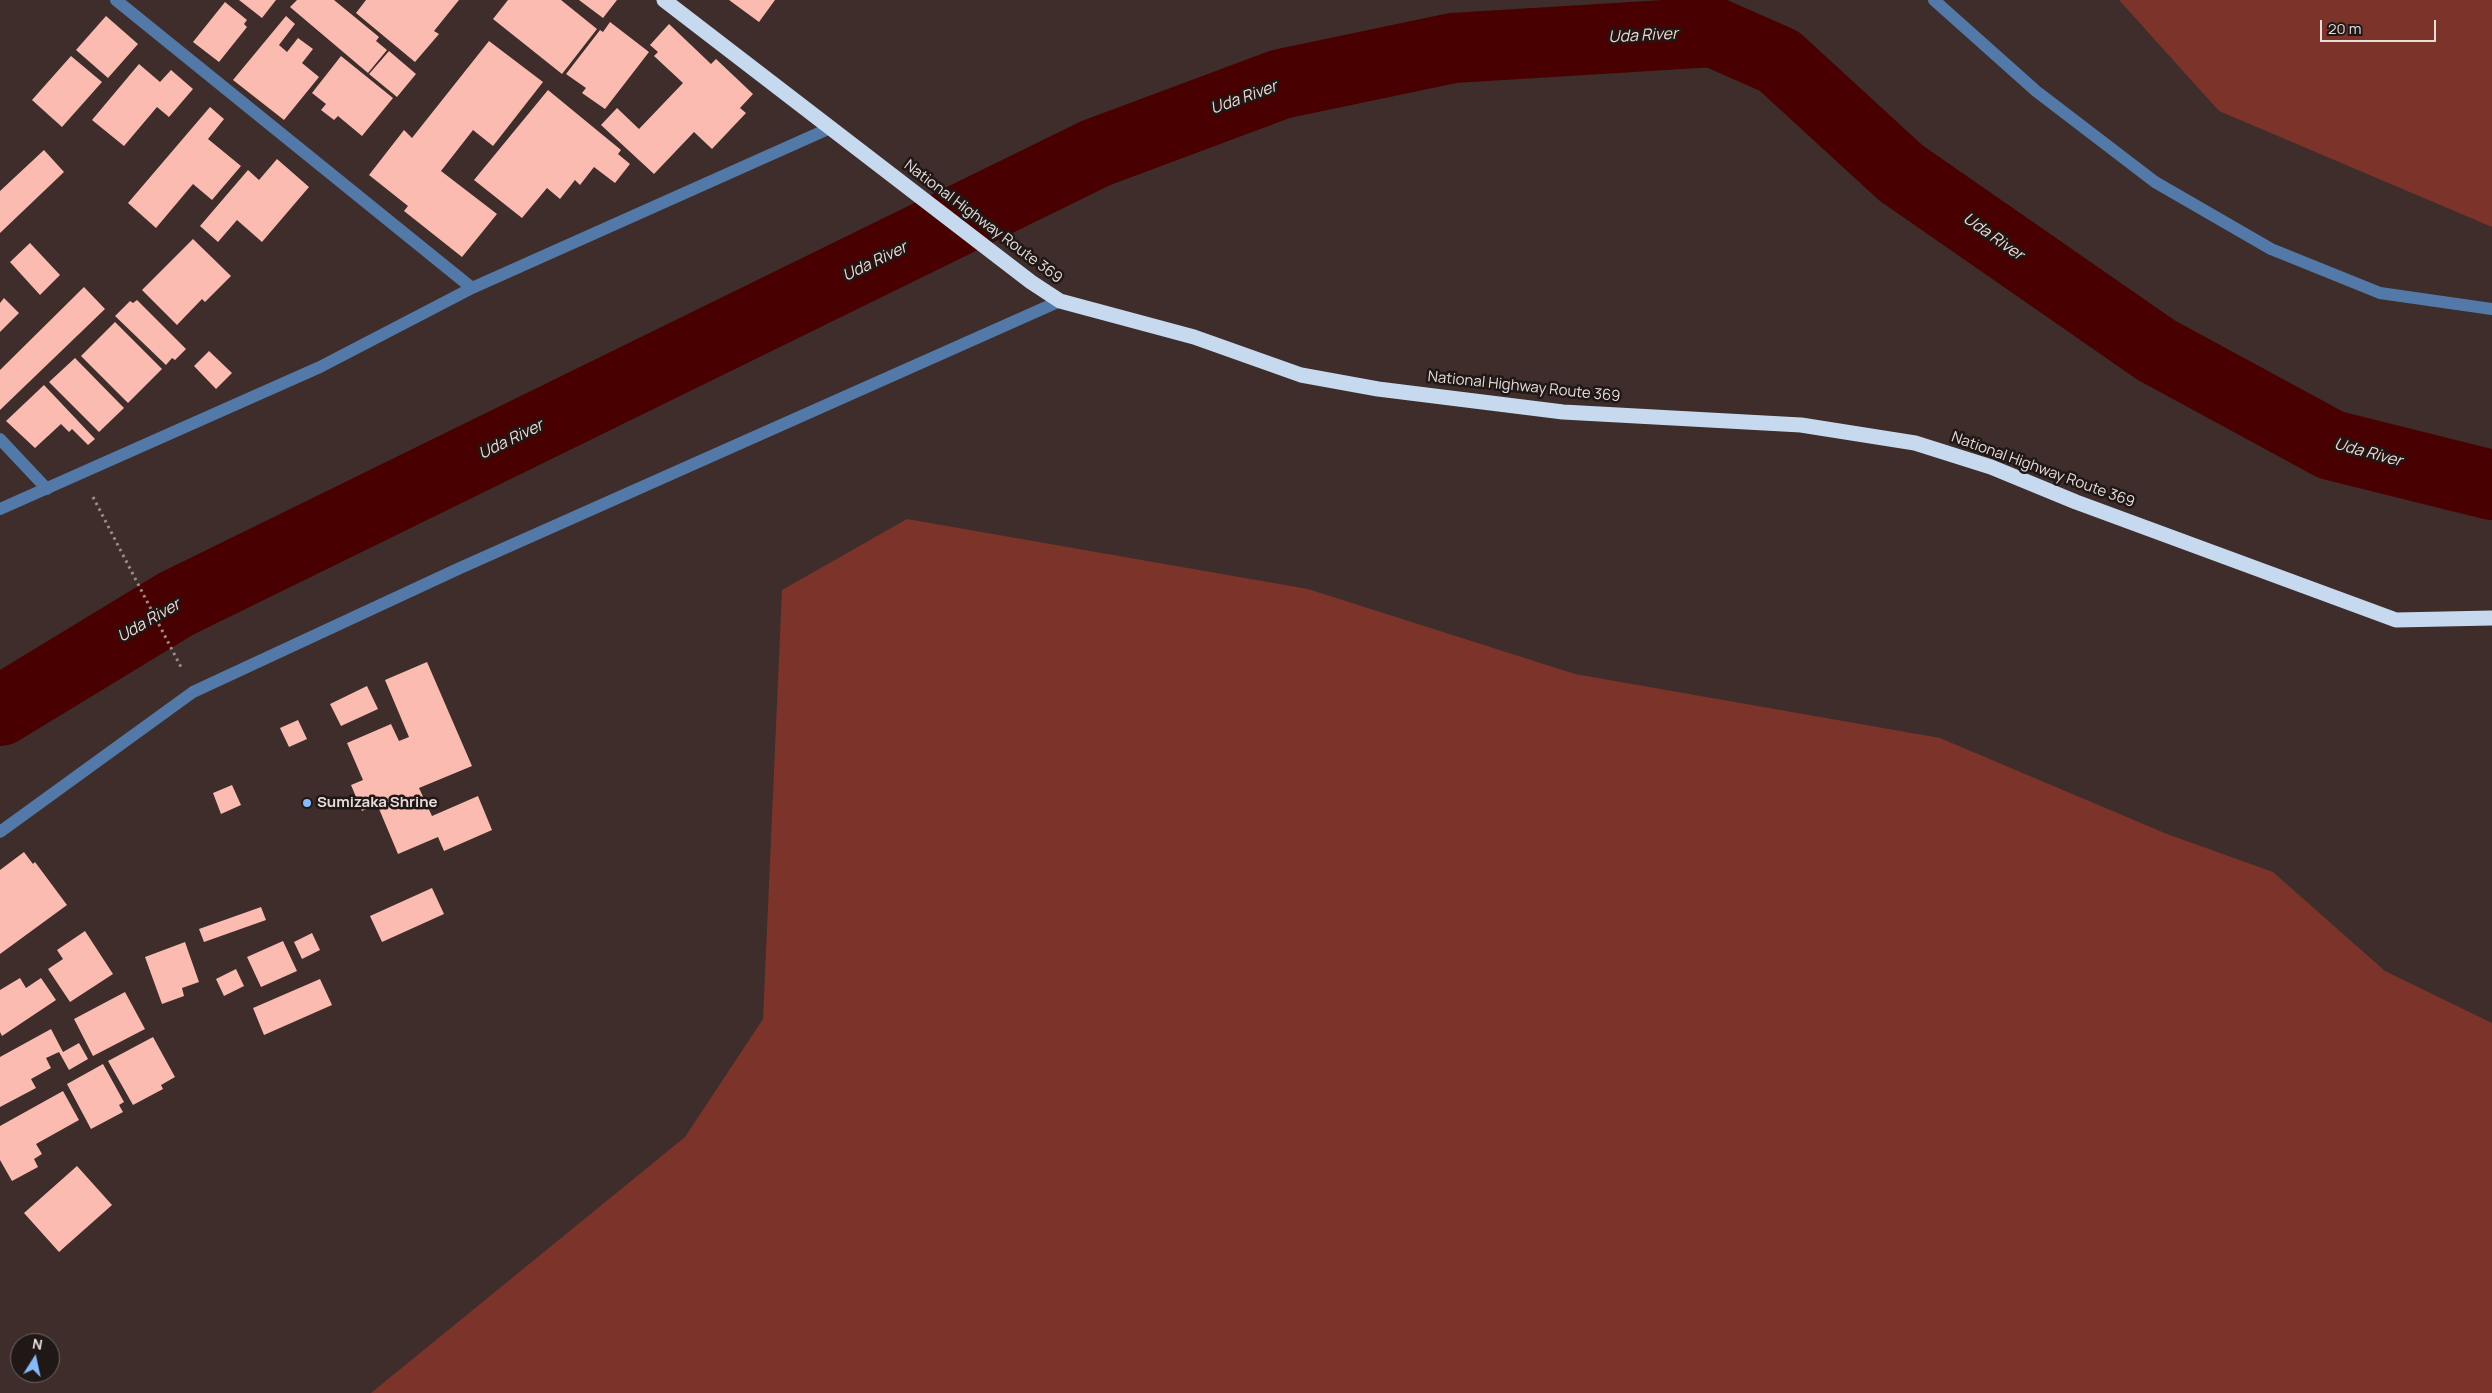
<!DOCTYPE html>
<html>
<head>
<meta charset="utf-8">
<style>
	body { margin:0 }
	#map { position:relative; width:2492px; height:1393px; overflow:hidden; background:#3e2d2a; font-family:Manrope,sans-serif }
	canvas { display:block }
	.north { position:absolute; left:10px; top:1333px; width:50px; height:50px; box-sizing:border-box; background:#1f1816; border:1px solid #6f6664; border-radius:50%; rotate:10deg; font-size:14px; font-weight:700; line-height:20px; text-align:center; color:#e7dcda }
	.north::after { content:''; display:block; margin:auto; width:18px; height:22px; background:#86bbfb; clip-path:polygon(50% 0,100% 100%,50% 72%,0 100%) }
	.scale { position:absolute; left:2320px; top:20px; width:116px; height:22px; box-sizing:border-box; border:2px solid #e7dcda; border-top:0; padding-left:6px; font-size:15px; line-height:18px; white-space:nowrap; color:#e7dcda; -webkit-text-stroke:4px #1f1816; paint-order:stroke }
</style>
</head>
<body>
<div id="map">
<canvas width="2492" height="1393"></canvas>
<div class="north">N</div>
<div class="scale">20 m</div>
</div>
<script>
const ctx = document.querySelector('canvas').getContext('2d');
ctx.lineJoin = 'round';
function fillPath(path, color) { ctx.fillStyle = color; ctx.fill(path, 'evenodd'); }
function stroke(path, color, width, dash) { ctx.strokeStyle = color; ctx.lineWidth = width; ctx.lineCap = dash ? 'butt' : 'round'; ctx.setLineDash(dash || []); ctx.stroke(path); }
function label(font, color, halo, rows, align = 'center') {
  ctx.font = font + ' Manrope,sans-serif'; ctx.lineWidth = 5; ctx.setLineDash([]); ctx.textBaseline = 'middle'; ctx.strokeStyle = halo; ctx.fillStyle = color; for (const [text, x, y, turn = 0] of rows) {
    ctx.save(); ctx.translate(x, y); ctx.rotate((+turn || 0) * Math.PI / 180); ctx.textAlign = isNaN(turn) ? turn : align; if (halo) ctx.strokeText(text, 0, 0); ctx.fillText(text, 0, 0); ctx.restore();
  }
}
const green = new Path2D(`
	M2119,0H2492V227L2219,111Z
	M907,519L1308,589L1575,674L1940,738L2167,834L2273,872L2385,971L2492,1023V1393H371L685,1137L763,1019L782,590Z`);
const river = new Path2D(`
	M0,711L176,604L1096,153L1281,84L1453,48L1713,32L1779,61L1901,173L2156,350L2331,445L2492,485`);
const building = new Path2D(`
	M239,0H276L262,18Z
	M297,0H334L379,37L376,41L387,50L368,73L290,7Z
	M366,0H459L434,31L439,34L415,62L356,13Z
	M508,0H561L597,29L562,74L493,19Z
	M579,0H617L603,18Z
	M729,0H775L759,22Z
	M225,2L247,20L244,24L247,27L219,62L193,42Z
	M106,16L138,44L108,78L76,50Z
	M286,16L295,24L279,45L287,52L298,38L313,49L302,63L319,77L284,120L233,80Z
	M610,22L649,52L605,109L582,93L586,88L566,74L600,30L603,32Z
	M669,24L711,64L716,59L753,94L740,108L746,113L712,149L694,132L654,174L601,125L617,108L639,129L683,83L654,56L658,52L650,45Z
	M489,41L543,82L493,146L473,130L441,171L497,214L462,257L404,211L408,206L369,175L404,130L412,138Z
	M389,51L416,74L397,97L369,74Z
	M71,56L102,82L62,127L32,100Z
	M341,56L393,98L362,136L338,116L334,120L321,110L326,104L312,93Z
	M139,64L160,82L171,70L193,89L169,117L157,107L124,146L92,120Z
	M548,90L621,150L618,154L630,164L615,183L594,167L580,185L575,180L560,199L547,188L522,218L474,180Z
	M210,107L224,119L208,139L241,166L212,200L193,184L156,228L128,203Z
	M44,150L64,172L0,233V191Z
	M277,159L309,187L262,242L237,220L218,242L200,226L248,170L259,180Z
	M193,239L231,276L205,302L202,299L177,325L142,290Z
	M30,243L60,275L40,295L10,262Z
	M84,287L105,309L0,410V370Z
	M4,298L19,313L0,332V303Z
	M137,300L186,349L175,360L172,358L166,365L115,316L130,301L133,303Z
	M115,322L162,369L128,403L81,356Z
	M209,351L232,373L216,389L194,366Z
	M75,358L124,408L99,432L49,382Z
	M44,385L95,439L88,445L72,429L69,432L61,424L35,448L6,421Z
	M427,662L472,766L419,788L432,816L478,796L492,830L444,851L438,837L398,854L377,804L362,811L351,785L363,780L347,743L391,724L399,741L409,737L385,680Z
	M367,686L378,709L341,726L330,704Z
	M298,720L307,739L289,747L280,728Z
	M232,785L241,805L221,814L213,793Z
	M24,852L33,864L35,862L67,905L0,954V870Z
	M432,888L444,914L382,942L370,916Z
	M261,907L266,920L204,942L199,929Z
	M85,931L113,974L70,1002L48,969L63,959L57,950Z
	M312,933L320,950L302,959L294,942Z
	M283,941L297,971L261,987L247,957Z
	M185,942L199,982L182,988L184,996L162,1004L145,957Z
	M236,969L244,986L224,996L216,979Z
	M20,978L26,988L41,978L56,1000L2,1036L0,1032V990Z
	M320,979L332,1005L264,1035L253,1008Z
	M125,992L145,1029L93,1056L74,1019Z
	M51,1029L63,1052L79,1043L88,1059L69,1070L59,1052L46,1058L51,1068L31,1079L36,1088L0,1107V1057Z
	M153,1037L175,1077L161,1085L163,1089L133,1105L108,1061Z
	M103,1064L124,1102L119,1105L123,1112L91,1129L67,1084Z
	M63,1091L79,1120L36,1144L42,1154L34,1159L38,1167L12,1181L0,1160V1126Z
	M77,1166L112,1205L59,1252L24,1213Z`);
const path = new Path2D(`
	M93,497L182,669`);
const minor = new Path2D(`
	M116,0L472,288
	M1934,0L2036,91L2155,182L2271,249L2380,293L2492,309
	M0,439L47,489
	M0,509L320,367L472,288L828,129
	M0,832L193,692L460,568L1060,301`);
const highway = new Path2D(`
	M664,0L1031,282L1060,301L1194,337L1301,375L1378,389L1563,412L1801,425L1915,443L1991,467L2076,502L2396,620L2492,618`);
const markers = [
	[307,803,5,"#86bbfb"]
];
const streetNames = [
	["National Highway Route 369",983,222,37],
	["National Highway Route 369",1524,387,6],
	["National Highway Route 369",2043,470,20]
];
const poiNames = [
	["Sumizaka Shrine",317,803]
];
const waterNames = [
	["Uda River",1643,36,-3],
	["Uda River",1244,98,-20],
	["Uda River",1993,237,35],
	["Uda River",875,262,-26],
	["Uda River",511,440,-26],
	["Uda River",2368,453,15],
	["Uda River",149,621,-30]
];
fillPath(green, '#7c332a');
stroke(river, '#480100', 70);
fillPath(building, '#fbbbb0');
stroke(path, '#9b8d8b', 3, [2.5, 4]);
stroke(minor, '#5379a8', 12);
stroke(highway, '#c6d9ef', 15);
for (const [x, y, r, color] of markers) { const dot = new Path2D(); dot.arc(x, y, r, 0, 2 * Math.PI); ctx.fillStyle = color; ctx.fill(dot); stroke(dot, '#1f1816', 2); }
label('15px', '#e7dcda', '#1f1816', streetNames);
label('bold 15px', '#e7dcda', '#1f1816', poiNames, 'left');
label('italic 16px', '#f2d7d2', '#1f1816', waterNames);
</script>
</body>
</html>
